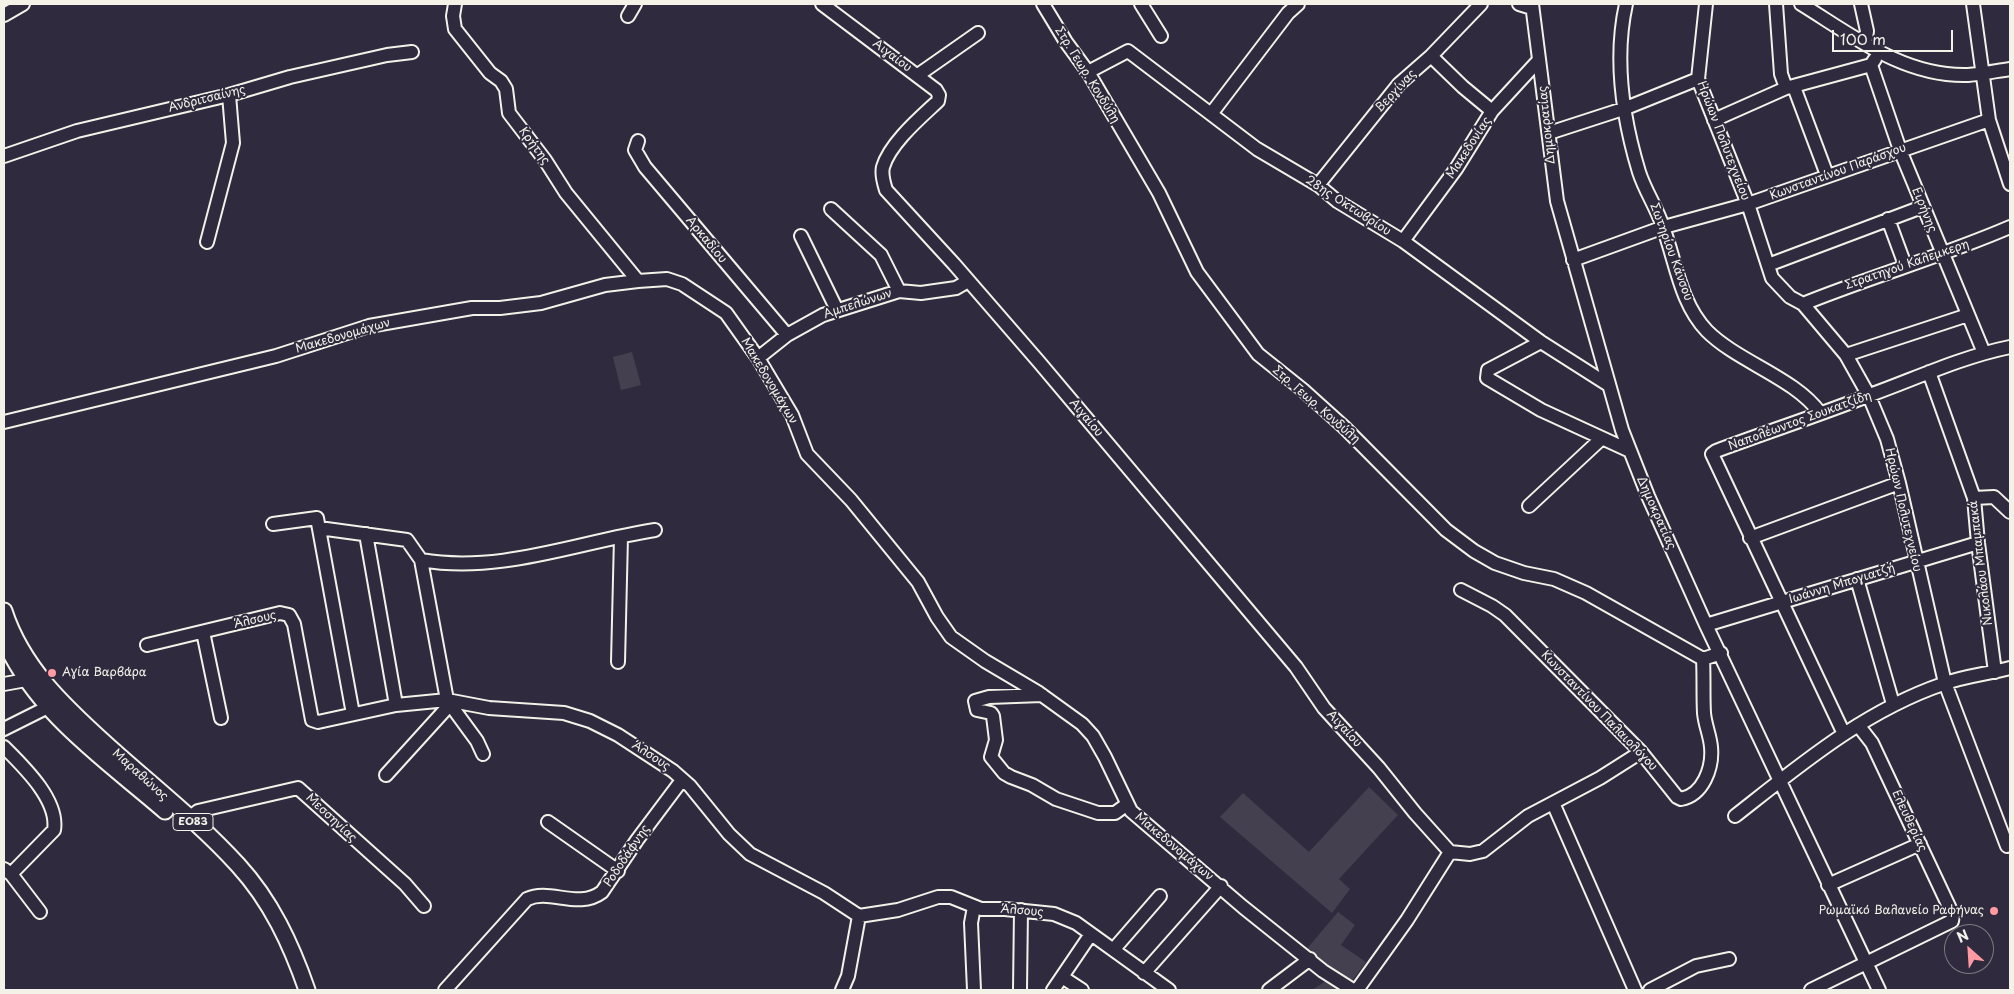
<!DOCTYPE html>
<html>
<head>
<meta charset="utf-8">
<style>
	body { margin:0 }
	#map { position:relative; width:2014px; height:994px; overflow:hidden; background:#2f2a3d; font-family:"Playpen Sans",sans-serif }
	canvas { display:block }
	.frame { position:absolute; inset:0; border:5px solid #f4f1e8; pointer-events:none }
	.north { position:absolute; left:1944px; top:924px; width:50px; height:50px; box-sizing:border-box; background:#2f2a3d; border:1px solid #7e7a81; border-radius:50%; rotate:334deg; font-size:14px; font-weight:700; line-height:20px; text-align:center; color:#f4f1e8 }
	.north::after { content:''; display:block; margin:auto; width:18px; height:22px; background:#ff9aa2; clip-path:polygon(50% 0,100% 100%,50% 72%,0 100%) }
	.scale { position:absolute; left:1832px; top:30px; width:121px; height:22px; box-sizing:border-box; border:2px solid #f4f1e8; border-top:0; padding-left:6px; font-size:15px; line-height:18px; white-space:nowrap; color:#f4f1e8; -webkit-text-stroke:4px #2f2a3d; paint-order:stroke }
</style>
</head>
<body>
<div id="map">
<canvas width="2014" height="994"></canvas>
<div class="frame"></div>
<div class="north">N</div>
<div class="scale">100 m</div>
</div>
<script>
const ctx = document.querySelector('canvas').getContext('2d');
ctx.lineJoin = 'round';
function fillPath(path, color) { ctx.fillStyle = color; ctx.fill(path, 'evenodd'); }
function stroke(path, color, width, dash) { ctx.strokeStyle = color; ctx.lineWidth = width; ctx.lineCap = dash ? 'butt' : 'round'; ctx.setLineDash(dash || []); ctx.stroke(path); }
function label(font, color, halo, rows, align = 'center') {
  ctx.font = font + ' "Playpen Sans",sans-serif'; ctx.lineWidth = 4; ctx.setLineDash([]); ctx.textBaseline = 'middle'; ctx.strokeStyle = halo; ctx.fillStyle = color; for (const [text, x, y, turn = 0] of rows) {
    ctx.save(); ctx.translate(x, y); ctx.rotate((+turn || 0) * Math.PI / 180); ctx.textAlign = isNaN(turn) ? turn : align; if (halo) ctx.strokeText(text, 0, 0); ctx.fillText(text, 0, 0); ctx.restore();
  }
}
const green = new Path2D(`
	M632,352L641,385L621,390L613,357Z
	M1369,787L1398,815L1339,879L1350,889L1332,913L1220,817L1243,793L1309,852Z
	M1338,912L1355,925L1341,945L1366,962L1348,986L1305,951Z
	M1326,981L1345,990H1312Z`);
const minor = new Path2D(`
	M455,4L453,16L455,29L490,73L501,81L506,89L509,113L545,160L566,193L638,281
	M822,4L936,90L939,95L938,101C921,117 890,143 883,167C881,175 884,183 886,190L954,264L1039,362L1296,667L1324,708L1379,768L1415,813L1450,852
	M1043,4L1066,42L1088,72L1159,193L1197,272L1258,354L1303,390L1344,427L1446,530L1474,551L1495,563L1524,573L1554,579L1586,593L1703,659L1721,653
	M1141,4L1161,36
	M1519,4L1532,8
	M1532,4L1557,201L1622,430L1648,496L1706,625L1879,990
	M1626,4C1614,58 1623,119 1639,172C1645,191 1657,208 1663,227C1676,262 1680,303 1707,331C1738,362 1795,378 1820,413
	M1706,4L1698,79L1748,204L1772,278L1790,297L1803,304L1846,355L1869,396L1887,439L1899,483L1945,683L2007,846
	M1776,4L1781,74L1786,88
	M1801,4C1853,36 1904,77 1968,75C1982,74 1996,71 2010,69
	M1861,4L1867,31L1865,44
	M1973,4L1989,120L2010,184
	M4,15L23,4
	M628,16L635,4
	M1431,56L1463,87L1492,111
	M1871,65L1900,150L1984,353
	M1088,72L1128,51L1257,149L1318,185L1337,201L1403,241L1541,342L1607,384
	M918,75L978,33
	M1794,87L1827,175
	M1211,114L1288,13L1298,4
	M1714,120L1786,88L1871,65L1875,59
	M1549,133L1626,108L1698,79
	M638,141L635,150L645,167L787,335
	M4,156L77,131L229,95L290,77L387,55L412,52
	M1318,185L1399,84L1431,56L1481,4
	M831,209L881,255L899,291
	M1888,219L1905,265
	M801,236L837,310
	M1403,241L1456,169L1492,111L1539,60
	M207,242L233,143L229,95
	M1573,260L1664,227L1748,204L1989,120
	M1768,265L1922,207
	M1803,304C1872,276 1943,256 2010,227
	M1541,342L1488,370L1487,378L1541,410L1628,450
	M1846,355L1968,315
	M758,358L787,335L823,315L899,291L921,293L956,288L968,281
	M1929,372L1974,498L1978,543L1995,672
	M4,422L276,356L369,326L472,308H500L541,303L605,285L638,281L667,279L682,284L726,313L758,358L792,415L807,454L851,500L918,582L937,617L951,637L985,661L1039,693L1082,724L1093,736L1105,757L1131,811L1243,907L1323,971L1353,990
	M1974,498L1994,497L2010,512
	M1529,506L1601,439
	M273,524L317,518L353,714
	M319,528L407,540L421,560C500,574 578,542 655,530
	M366,534L396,705
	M1750,538L1899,483
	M1857,579L1893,704
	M1461,590L1492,606L1505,615L1641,752L1677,797L1681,799C1703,795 1713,768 1711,747C1710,735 1705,725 1704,713C1703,695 1704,677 1703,659
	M1706,625L1978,543
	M203,632L221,718
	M147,645L280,613L289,615L294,624L312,720L318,722L396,705L447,700L489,708L564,713L590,721L618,735L673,771L690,786L729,834L750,854L824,893L859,916L898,910L938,897H951L981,909H1005L1054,914L1076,923L1169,990
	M618,662L621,537
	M4,684L26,680
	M1042,695L989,697L975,701L977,710L991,713L993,716L996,740L991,757L1004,773L1011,777L1032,785L1056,799L1098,813H1115L1126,805
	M447,700L477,741L483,754
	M4,729L48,707L52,700
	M1844,734L1712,454L1716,451C1767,432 1819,415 1870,395C1917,378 1961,357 2010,347
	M4,747C23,766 59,800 54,830L11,874
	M386,775L445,710L447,700L421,560
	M1553,803L1635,990
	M1735,816C1800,765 1864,711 1943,684C1964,676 1988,674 2010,668
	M189,818L198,811L298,788L405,884L424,906
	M548,822L618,871
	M1450,852L1470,854L1483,851L1528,816L1600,778L1641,752
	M4,869L11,874L40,912
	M1828,885L1920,844
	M974,907L971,923L974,990
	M1114,949L1160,896
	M1144,973L1221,886
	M1062,977L1082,990
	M445,990L527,899C550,888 578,910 602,892L637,840L682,780
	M842,990L848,976L859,916
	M1020,990L1021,910
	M1053,990L1091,934
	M1269,990L1310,959
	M1357,990L1407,920L1450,852
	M1650,990L1696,966L1729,959
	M1811,990L1952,921L1953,915L1872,743L1858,725`);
const major = new Path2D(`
	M4,611C22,667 64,706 106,744C150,784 198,821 238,865C271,901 291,944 307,990
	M4,639C36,713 105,759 165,811`);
const markers = [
	[52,673,5,"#ff9aa2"],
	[1994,911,5,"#ff9aa2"]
];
const shields = [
	[193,822,40]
];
const shieldNames = [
	["ΕΟ83",193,822]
];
const streetNames = [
	["Αιγαίου",892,56,37],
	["Στρ. Γεωρ. Κονδύλη",1087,75,58],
	["Βεργίνας",1396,91,-47],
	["Ανδριτσαίνης",207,99,-14],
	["Δημοκρατίας",1547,125,-96],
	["Ηρώων Πολυτεχνείου",1723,141,69],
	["Κρήτης",534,146,53],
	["Μακεδονίας",1469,148,-57],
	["Κωνσταντίνου Παράσχου",1838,172,-20],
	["28ης Οκτωβρίου",1348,206,33],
	["Ειρήνης",1924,210,68],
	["Αρκαδίου",706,240,50],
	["Σωτηρίου Κάνσου",1671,252,70],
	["Στρατηγού Καλεμκερη",1907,265,-19],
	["Αμπελώνων",858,304,-18],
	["Μακεδονομάχων",343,336,-16],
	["Μακεδονομάχων",769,381,59],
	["Στρ. Γεωρ. Κονδύλη",1316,405,41],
	["Αιγαίου",1086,418,50],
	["Ναπολέωντος Σουκατζίδη",1800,421,-20],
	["Ηρώων Πολυτεχνείου",1903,510,77],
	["Δημοκρατίας",1656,513,66],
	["Νικολάου Μπαμπακά",1981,563,-97],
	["Ιωάννη Μπογιατζή",1842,584,-17],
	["Άλσους",255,620,-13],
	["Κωνσταντίνου Παλαιολόγου",1599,711,46],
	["Αιγαίου",1344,729,47],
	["Άλσους",651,756,33],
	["Μαραθώνος",140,775,42],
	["Μεσσηνίας",331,818,43],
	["Ελευθερίας",1909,821,65],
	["Μακεδονομάχων",1174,847,40],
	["Ροδοδάφνης",627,856,-56],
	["Άλσους",1022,911,5]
];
const poiNames = [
	["Αγία Βαρβάρα",62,673],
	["Ρωμαϊκό Βαλανείο Ραφήνας",1984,911,"right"]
];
fillPath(green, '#454050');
stroke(minor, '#f4f1e8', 16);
stroke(major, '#f4f1e8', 19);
stroke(minor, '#2f2a3d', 12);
stroke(major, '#2f2a3d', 15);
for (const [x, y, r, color] of markers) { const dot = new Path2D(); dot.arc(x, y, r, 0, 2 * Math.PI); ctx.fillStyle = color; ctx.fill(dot); stroke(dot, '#2f2a3d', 2); }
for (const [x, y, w] of shields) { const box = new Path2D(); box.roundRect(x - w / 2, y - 8.5, w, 17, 4); ctx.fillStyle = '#2f2a3d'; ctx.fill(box); stroke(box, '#f4f1e8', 1); }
label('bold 11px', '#f4f1e8', null, shieldNames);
label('12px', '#f4f1e8', '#2f2a3d', streetNames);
label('12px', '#f4f1e8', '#2f2a3d', poiNames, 'left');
</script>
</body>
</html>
